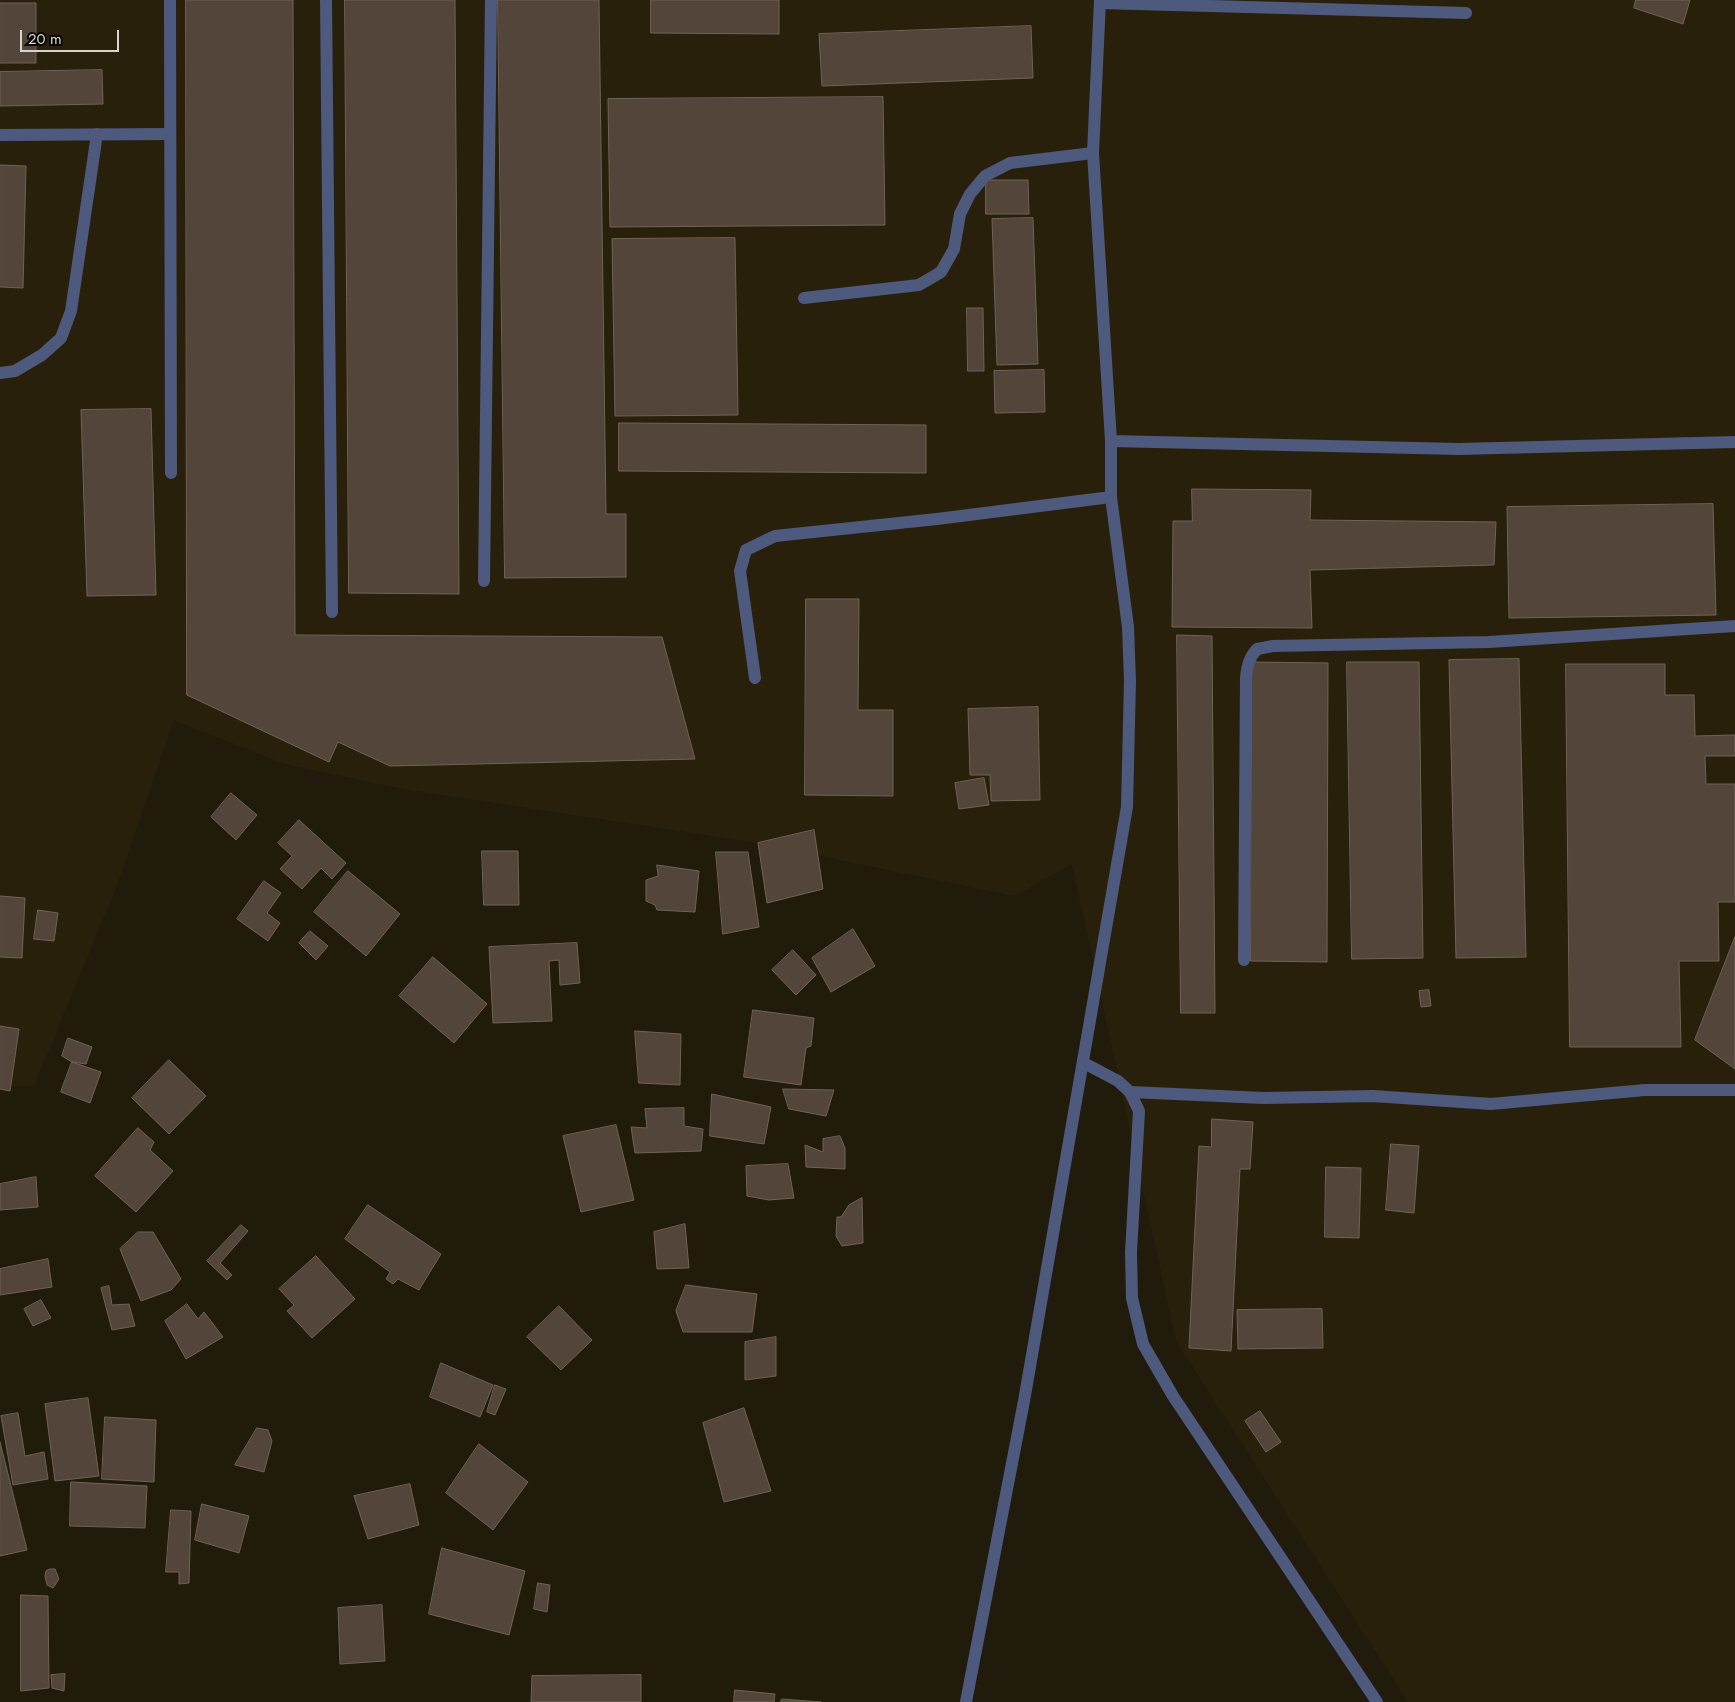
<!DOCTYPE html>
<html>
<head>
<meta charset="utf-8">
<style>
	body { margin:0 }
	#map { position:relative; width:1735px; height:1702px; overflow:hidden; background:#211b0c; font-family:Jost,sans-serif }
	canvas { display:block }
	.scale { position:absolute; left:20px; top:30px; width:99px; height:22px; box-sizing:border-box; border:2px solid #d9d5cb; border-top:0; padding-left:6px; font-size:15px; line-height:18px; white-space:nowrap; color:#d9d5cb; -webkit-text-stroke:4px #080602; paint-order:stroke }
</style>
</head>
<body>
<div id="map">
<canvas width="1735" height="1702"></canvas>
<div class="scale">20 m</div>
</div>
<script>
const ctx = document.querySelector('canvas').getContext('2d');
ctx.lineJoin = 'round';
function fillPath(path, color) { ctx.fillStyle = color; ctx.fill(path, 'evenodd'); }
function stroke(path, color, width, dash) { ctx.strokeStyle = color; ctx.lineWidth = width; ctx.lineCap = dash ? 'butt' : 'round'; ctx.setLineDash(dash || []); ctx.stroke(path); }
const built = new Path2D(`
	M0,0H1735V1702H1408L1176,1341L1072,864L1014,896L758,843L403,789L285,764L174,720L116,888L34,1086H0Z`);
const building = new Path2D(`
	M186,0H293L295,635L662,637L695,759L390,766L338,742L329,762L187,695Z
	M345,0H455L459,594L349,593Z
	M498,0H599L606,514H626V577L505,578Z
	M651,0H779V34L651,33Z
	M1636,0H1690L1683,24L1634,8Z
	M0,3H36V63H0Z
	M1031,26L1033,78L822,86L819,34Z
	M102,70L103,104L0,106V72Z
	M883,97L885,225L610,227L608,99Z
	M0,165L26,166L23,288L0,287Z
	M986,180H1028L1029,214H986Z
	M1033,218L1038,364L997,365L992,219Z
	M735,238L738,415L615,416L612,239Z
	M967,308H983L984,371H968Z
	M1044,370L1045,412L995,413L994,371Z
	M151,409L156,595L87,596L81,410Z
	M619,423L926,425V473L619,471Z
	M1192,489L1311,490L1310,520L1496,522L1494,565L1310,570L1312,628L1172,627L1173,521H1192Z
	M1713,504L1716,615L1509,618L1507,507Z
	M806,599H859L858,710H893V796L805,795Z
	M1177,635L1212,636L1215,1013H1181Z
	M1519,659L1526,957L1456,958L1449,660Z
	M1252,662L1328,663L1327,962L1251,961Z
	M1347,662H1419L1423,958L1352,959Z
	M1566,664H1665V695H1694L1695,736L1735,735V756H1705L1706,784H1735V902H1718L1719,961H1679L1681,1047H1570Z
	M1038,707L1040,800L991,801L990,775H970L968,709Z
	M984,778L989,805L959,809L955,783Z
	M231,793L257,815L236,840L211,817Z
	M299,820L346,863L332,879L321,868L302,889L280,869L292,856L278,843Z
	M814,830L823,889L767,903L758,843Z
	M482,851H518L519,905H484Z
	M716,852H748L759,927L723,934Z
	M657,865L699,871L695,912L657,910L655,905L646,901V880L658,876Z
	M348,871L400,914L366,956L314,912Z
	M264,881L281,893L267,913L280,923L268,941L237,919Z
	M0,896L25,898L22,958L0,957Z
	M38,910L58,913L54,941L34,939Z
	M853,929L875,966L831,992L812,958Z
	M310,931L328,946L316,960L299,943Z
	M1735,937V1069L1695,1040Z
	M577,943L580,983L560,985L559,960L549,961L552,1021L493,1023L489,947Z
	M793,950L816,975L796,995L772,970Z
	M433,957L487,1004L454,1043L399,996Z
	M1429,990L1431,1006L1421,1007L1419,991Z
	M753,1010L814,1018L811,1046L806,1048L801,1085L744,1077Z
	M0,1026L19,1029L10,1091L0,1089Z
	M635,1031L681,1034L680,1085L639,1083Z
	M68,1038L92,1047L86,1064L72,1062L62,1056Z
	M169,1060L206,1096L169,1134L132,1098Z
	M72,1062L101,1072L90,1103L61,1092Z
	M783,1089L834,1090L826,1116L789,1109Z
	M712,1094L771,1107L764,1144L710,1136Z
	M684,1108V1126L703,1129L701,1151L635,1153L631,1127L647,1128L645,1109Z
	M1212,1119L1253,1122L1250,1169H1240L1231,1351L1189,1348L1199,1146L1211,1147Z
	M616,1125L634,1200L581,1212L563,1136Z
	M138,1128L154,1142L150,1150L173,1171L136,1212L95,1176Z
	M840,1136L845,1148V1169L806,1167L805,1145L823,1152V1139Z
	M1391,1144L1419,1146L1414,1213L1386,1210Z
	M788,1164L794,1198L769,1200L747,1196L746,1166Z
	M1326,1167L1361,1168L1359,1238L1325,1237Z
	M36,1177L38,1207L0,1210V1184Z
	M862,1198L863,1243L842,1246L836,1236L837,1217H841L849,1205Z
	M368,1205L441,1254L419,1290L398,1279L393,1284L386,1279L390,1272L345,1239Z
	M685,1224L689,1268L657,1269L654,1232Z
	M241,1225L248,1231L220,1263L232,1275L227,1280L207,1261Z
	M138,1232H153L181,1279L171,1290L141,1301L120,1249Z
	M316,1256L355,1299L312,1338L287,1311L294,1305L279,1289Z
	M48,1259L52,1287L0,1295V1269Z
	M686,1285L757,1294L752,1332H683L676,1311Z
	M109,1286L112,1305L129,1304L135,1326L112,1330L101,1288Z
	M41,1300L51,1318L33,1326L24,1309Z
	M187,1304L198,1319L204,1312L223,1337L186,1359L165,1321Z
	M559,1306L592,1340L561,1370L527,1337Z
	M1322,1309L1323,1348L1238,1349L1237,1310Z
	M776,1337V1376L745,1380V1342Z
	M441,1363L493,1385L480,1417L430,1397Z
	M495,1385L506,1389L495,1415L487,1412Z
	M88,1398L99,1476L55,1481L45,1404Z
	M744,1408L771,1491L724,1502L703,1423Z
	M1260,1411L1281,1442L1266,1452L1245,1421Z
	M18,1413L25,1456L44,1452L48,1479L13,1485L1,1416Z
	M105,1417L156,1420L154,1482L102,1479Z
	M257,1428L268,1430L272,1441L264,1472L235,1465Z
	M0,1442L27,1550L0,1556Z
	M479,1444L528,1482L493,1530L446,1493Z
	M71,1482L147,1486L145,1528L70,1526Z
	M410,1484L419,1525L368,1539L354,1496Z
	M202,1504L249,1516L239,1553L195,1540Z
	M171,1510L191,1511L189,1583L179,1584V1572H166Z
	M442,1548L525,1571L509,1635L429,1614Z
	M50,1569H55L59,1579L53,1588L47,1585L45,1576L46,1571Z
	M538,1583L550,1585L547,1612L534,1609Z
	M21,1595L48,1596L49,1688L21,1691Z
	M382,1605L385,1661L340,1664L338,1608Z
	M65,1674L64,1691L52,1688L51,1675Z
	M641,1675V1702H531L532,1676Z
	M735,1690L775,1694L774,1702H734Z
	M782,1699L821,1702H781Z`);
const lane = new Path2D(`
	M326,0L332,612
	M1100,3L1466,13
	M0,135L170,134
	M804,298L919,285L941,272L954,249L960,214L970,194L985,176L1010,163L1093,153
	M0,373L15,371L42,355L61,338L71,311L97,134
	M1111,441L1459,449L1735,442
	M484,581L491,0
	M755,678L740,571L746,550L775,536L937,519L1111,497
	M1244,960L1246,678C1247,666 1249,658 1257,649L1273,646L1489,642L1735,626
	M1130,1092L1264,1098L1373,1096L1491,1104L1645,1090H1735`);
const street = new Path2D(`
	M170,0L171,473
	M1084,1063L1118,1081L1130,1092L1139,1111L1131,1252L1132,1298L1143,1344L1173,1396L1377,1702
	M966,1702L1024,1401L1127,807L1130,681L1128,627L1111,497V441L1093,153L1100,0`);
fillPath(built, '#29200b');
fillPath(building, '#534539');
stroke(building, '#716256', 1);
stroke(lane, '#4e597e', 12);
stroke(street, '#4e597e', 12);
</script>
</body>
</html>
